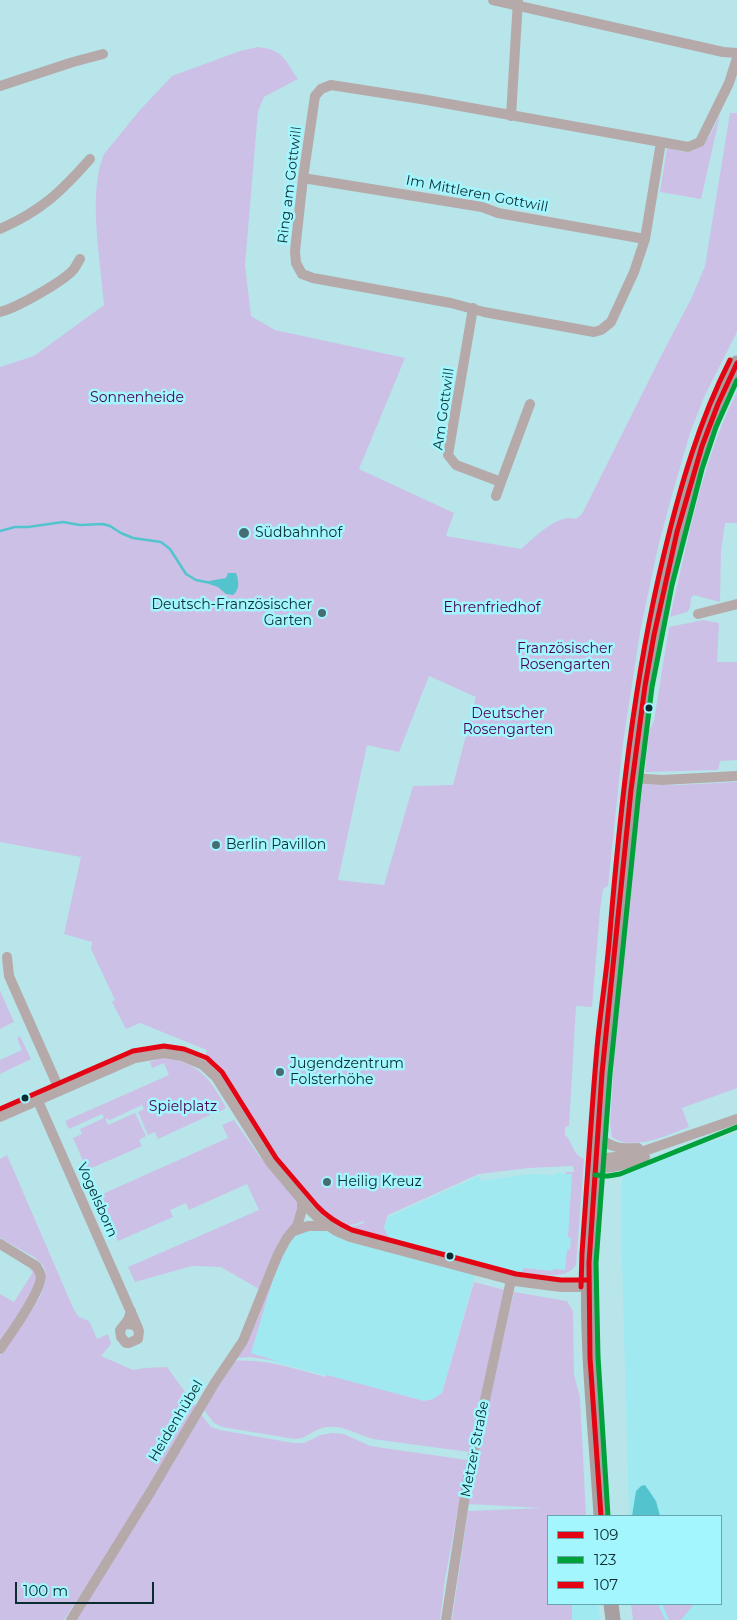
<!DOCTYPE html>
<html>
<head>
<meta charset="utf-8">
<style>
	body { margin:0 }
	#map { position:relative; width:737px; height:1620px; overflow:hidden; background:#b8e5ea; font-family:Montserrat,sans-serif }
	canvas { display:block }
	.legend { position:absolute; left:547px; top:1515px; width:175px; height:90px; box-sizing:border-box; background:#a4f6fe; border:1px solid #66a6ac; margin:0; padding:6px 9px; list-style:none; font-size:15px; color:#092d30 }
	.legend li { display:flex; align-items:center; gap:10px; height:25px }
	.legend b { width:25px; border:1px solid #66a6ac }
	.scale { position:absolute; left:15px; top:1582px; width:139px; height:22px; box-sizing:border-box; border:2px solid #092d30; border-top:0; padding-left:6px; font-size:15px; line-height:18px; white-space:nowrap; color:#092d30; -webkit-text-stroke:4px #a4f6fe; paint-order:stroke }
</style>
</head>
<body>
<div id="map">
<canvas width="737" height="1620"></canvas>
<ul class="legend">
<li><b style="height:6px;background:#e30513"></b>109</li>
<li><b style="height:6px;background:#00a13a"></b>123</li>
<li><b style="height:6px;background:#e30513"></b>107</li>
</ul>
<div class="scale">100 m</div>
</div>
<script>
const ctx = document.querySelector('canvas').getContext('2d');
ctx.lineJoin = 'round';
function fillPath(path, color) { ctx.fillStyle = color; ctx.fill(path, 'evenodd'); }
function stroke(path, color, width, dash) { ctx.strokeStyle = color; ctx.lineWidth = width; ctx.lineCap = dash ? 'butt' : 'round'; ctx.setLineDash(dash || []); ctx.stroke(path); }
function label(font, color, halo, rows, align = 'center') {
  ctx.font = font + ' Montserrat,sans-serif'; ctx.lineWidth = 5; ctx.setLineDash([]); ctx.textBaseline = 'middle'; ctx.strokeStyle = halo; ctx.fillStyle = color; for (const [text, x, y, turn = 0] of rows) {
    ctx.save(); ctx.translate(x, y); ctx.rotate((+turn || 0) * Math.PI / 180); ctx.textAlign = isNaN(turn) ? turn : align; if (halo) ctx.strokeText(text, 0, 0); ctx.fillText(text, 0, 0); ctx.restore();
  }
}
const built = new Path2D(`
	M737,1132V1620H645L642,1604H721V1516H629L622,1262L621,1189L623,1173L699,1142H711Z
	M556,1173L582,1174L576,1265L570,1271L560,1275H546L513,1271L478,1263L442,1393L433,1399L424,1401L236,1352L294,1231L330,1226L386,1247L389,1239L384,1227L388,1217L479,1176L481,1181L529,1174L556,1175Z
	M572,1604H598L600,1620H572Z`);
const green = new Path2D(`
	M258,47C284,50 284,59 298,79L264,97L258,111L245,265L251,316L275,330L405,358L359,469L454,513L446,536L521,549C534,538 558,513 576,519L582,514L662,354L691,299L705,266L730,113H737V332L705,395L690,433L672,495L658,547L640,632L623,743L608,886L603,889L600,910L592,1007L576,1006L569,1126L565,1127V1135C574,1143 571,1153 584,1159L576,1265C565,1281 539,1274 522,1272L524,1268L553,1271V1269L565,1270L567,1250L570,1249L571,1238L568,1237L572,1174H566V1172H574L573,1166L529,1168L479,1174L388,1215L384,1227L389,1239L348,1229V1228L364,1223L363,1221C354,1226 344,1224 336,1231L319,1219L203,1065L207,1050L140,1023L126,1029L112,1002L115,1000L91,949L92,942L64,934L81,857L0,842V367L34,356L104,305C101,262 87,193 104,154L140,110L172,76L240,51ZM429,676L476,697L453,785L413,786L384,885L338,880L367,745L399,752Z
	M720,115L701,199L660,192L667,148C673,149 681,152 687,152C707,149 712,130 720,115Z
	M737,392V523H725L721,550L720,602L694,595L691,597L690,608L687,612L670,617C676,590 682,564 688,538C700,488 713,438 737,392Z
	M703,620L719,623L717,662H737V760L720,761L718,770L645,772L649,731L654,721L669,627Z
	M737,782V1088L682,1108L689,1127C668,1135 632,1152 612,1137L610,1124L619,985L638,784L677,785Z
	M0,991L14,1022L0,1029Z
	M20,1036L31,1059L0,1074V1060L22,1050L17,1038Z
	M165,1058C199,1062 211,1080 226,1108L219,1112L205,1103L210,1115L158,1139L155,1132L148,1135L138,1112L144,1109L142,1105L110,1120L105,1118L108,1125L135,1113L146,1136L139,1140L142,1146L87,1170L73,1138L82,1134L80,1129L104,1118L102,1114L69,1129L65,1121L169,1075L164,1063L152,1068L150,1062L158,1059Z
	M234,1120L260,1157L300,1205L292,1226L282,1237L273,1253L259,1289L221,1267L192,1266L135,1282L128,1267L259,1210L247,1184L189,1210L186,1203L170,1210L173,1217L118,1241L98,1196L228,1138L222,1125Z
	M7,1155L74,1310L79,1317L89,1321L97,1339L108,1334L111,1344L101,1356L133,1370L144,1368L167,1367L196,1407L102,1562L64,1620H0V1356L30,1313L40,1297L46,1281V1273L43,1265L34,1257L0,1238V1159Z
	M289,1243L273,1279L251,1353L277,1361L250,1357L234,1358L277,1263Z
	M32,1267C34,1270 37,1274 36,1278C35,1291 8,1329 0,1341V1294L14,1302L33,1272L30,1270Z
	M474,1282L505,1290L469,1452L373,1439C354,1434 339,1422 319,1429C309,1433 306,1439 294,1439L222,1427L214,1423L203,1409L232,1361C264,1358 295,1369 326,1377L327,1375L424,1401L433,1399L442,1393Z
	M514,1292L567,1301L573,1311L574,1375L580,1397L586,1516H548V1604H572V1620H452L468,1511L542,1508L469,1504L477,1457Z
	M200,1413L211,1427L220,1430L293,1443H304L321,1435L332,1433L344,1434L370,1446L467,1460L445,1579L440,1620H74Z
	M631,1604H658L665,1620H633Z
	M662,1604H694L681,1620H669Z`);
const water = new Path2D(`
	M228,573H236C239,581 240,589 233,595L226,594L218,587L209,584V581L226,578Z
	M645,1485L656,1501L660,1516H632L636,1491L641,1486Z`);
const stream = new Path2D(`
	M0,531L15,527H28L63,522L80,525L103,524L110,526L121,533L133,538L161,542L170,549L186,574L196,580L211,583`);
const street = new Path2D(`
	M493,0L723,52L737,53
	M331,85L421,99L661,142L645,239L634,272L611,322L601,330L594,332L484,312L451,303L313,278L302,274L296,263L295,251L303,178L315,96L321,89Z
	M0,86L73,62L103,54
	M511,116L518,0
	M661,142L688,147L700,142L729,83L737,58
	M303,178L482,207L498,213L645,239
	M0,229C41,211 61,192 90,159
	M473,308L448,455L456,465L501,482L530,404
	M0,312C16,308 63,282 74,269C76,266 78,262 80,259
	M496,496L501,482
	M698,614L737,604
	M631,778L662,780L737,776
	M7,957L9,976L60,1091
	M38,1101L138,1328
	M0,1117L135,1058L164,1053L182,1056L203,1065L216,1077L270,1162L311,1211L319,1219L336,1231L350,1237L515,1281L561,1287H588
	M598,1137C612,1148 620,1149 638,1148
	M597,1162L606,1158L624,1156L644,1151L737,1119
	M596,1168C614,1169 628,1163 645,1157
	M294,1231L308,1226H330
	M0,1244L36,1266C38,1269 40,1272 41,1276C41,1292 10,1335 0,1349
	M126,1324L135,1325L139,1331L138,1339L129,1343H126L121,1337L120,1330L128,1320L131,1311
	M71,1620L151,1491L214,1384L243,1341L278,1254L287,1238L297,1226L302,1210V1201
	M446,1620L467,1483L511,1280`);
const primary = new Path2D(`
	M601,1516C596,1432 586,1347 589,1263C591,1226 595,1189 597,1153C599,1118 601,1082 605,1047C608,1013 613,980 616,946C628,807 641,668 677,532C692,473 708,417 737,363
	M611,1604L613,1620`);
const bus1 = new Path2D(`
	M601,1516L590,1358L589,1263L602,1073L631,790L645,686L654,635L677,532L702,446L718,404L737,363`);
const bus2 = new Path2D(`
	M595,1175L608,1176L620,1174L737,1127
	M608,1516L598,1357L596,1263L610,1074L639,791L652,687L672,585L702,469L716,427L737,380`);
const bus3 = new Path2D(`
	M0,1109L133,1051L164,1046L184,1049L207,1058L222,1072L276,1158L317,1206C327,1217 339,1224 352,1230L516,1274L561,1280H588
	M581,1287L582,1253C587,1185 591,1116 597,1048C600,1013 606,978 609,943C620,812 633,682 664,554C680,487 699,421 730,360`);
const markers = [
	[244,533,6,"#466d71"],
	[322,613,5,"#466d71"],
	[649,708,4.5,"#092d30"],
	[216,845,5,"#466d71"],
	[280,1072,5,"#466d71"],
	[25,1098,4.5,"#092d30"],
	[327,1182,5,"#466d71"],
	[450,1256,4.5,"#092d30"]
];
const streetNames = [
	["Ring am Gottwill",290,185,-83],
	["Im Mittleren Gottwill",477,194,11],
	["Am Gottwill",444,409,-82],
	["Vogelsborn",97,1200,66],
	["Heidenhübel",176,1421,-59],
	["Metzer Straße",475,1449,-79]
];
const parkNames = [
	["Sonnenheide",137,398],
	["Ehrenfriedhof",492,608],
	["Französischer",565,649],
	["Rosengarten",565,665],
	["Deutscher",508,714],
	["Rosengarten",508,730],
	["Spielplatz",183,1107]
];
const poiNames = [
	["Südbahnhof",255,533],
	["Deutsch-Französischer",312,605,"right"],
	["Garten",312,621,"right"],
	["Berlin Pavillon",226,845],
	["Jugendzentrum",290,1064],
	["Folsterhöhe",290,1080],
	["Heilig Kreuz",337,1182]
];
fillPath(built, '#a1e9f0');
fillPath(green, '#ccc0e6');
fillPath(water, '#53c4cd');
stroke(stream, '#53c4cd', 2.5);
stroke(street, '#b5aaa9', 10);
stroke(primary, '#a89fa0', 15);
stroke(bus1, '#e30513', 5);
stroke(bus2, '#00a13a', 5);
stroke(bus3, '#e30513', 5);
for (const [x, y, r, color] of markers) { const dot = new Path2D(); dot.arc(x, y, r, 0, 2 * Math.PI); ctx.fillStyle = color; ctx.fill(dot); stroke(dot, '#a4f6fe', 2); }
label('14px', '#092d30', '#a4f6fe', streetNames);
label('14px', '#4c0055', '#a4f6fe', parkNames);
label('14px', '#092d30', '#a4f6fe', poiNames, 'left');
</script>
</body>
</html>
